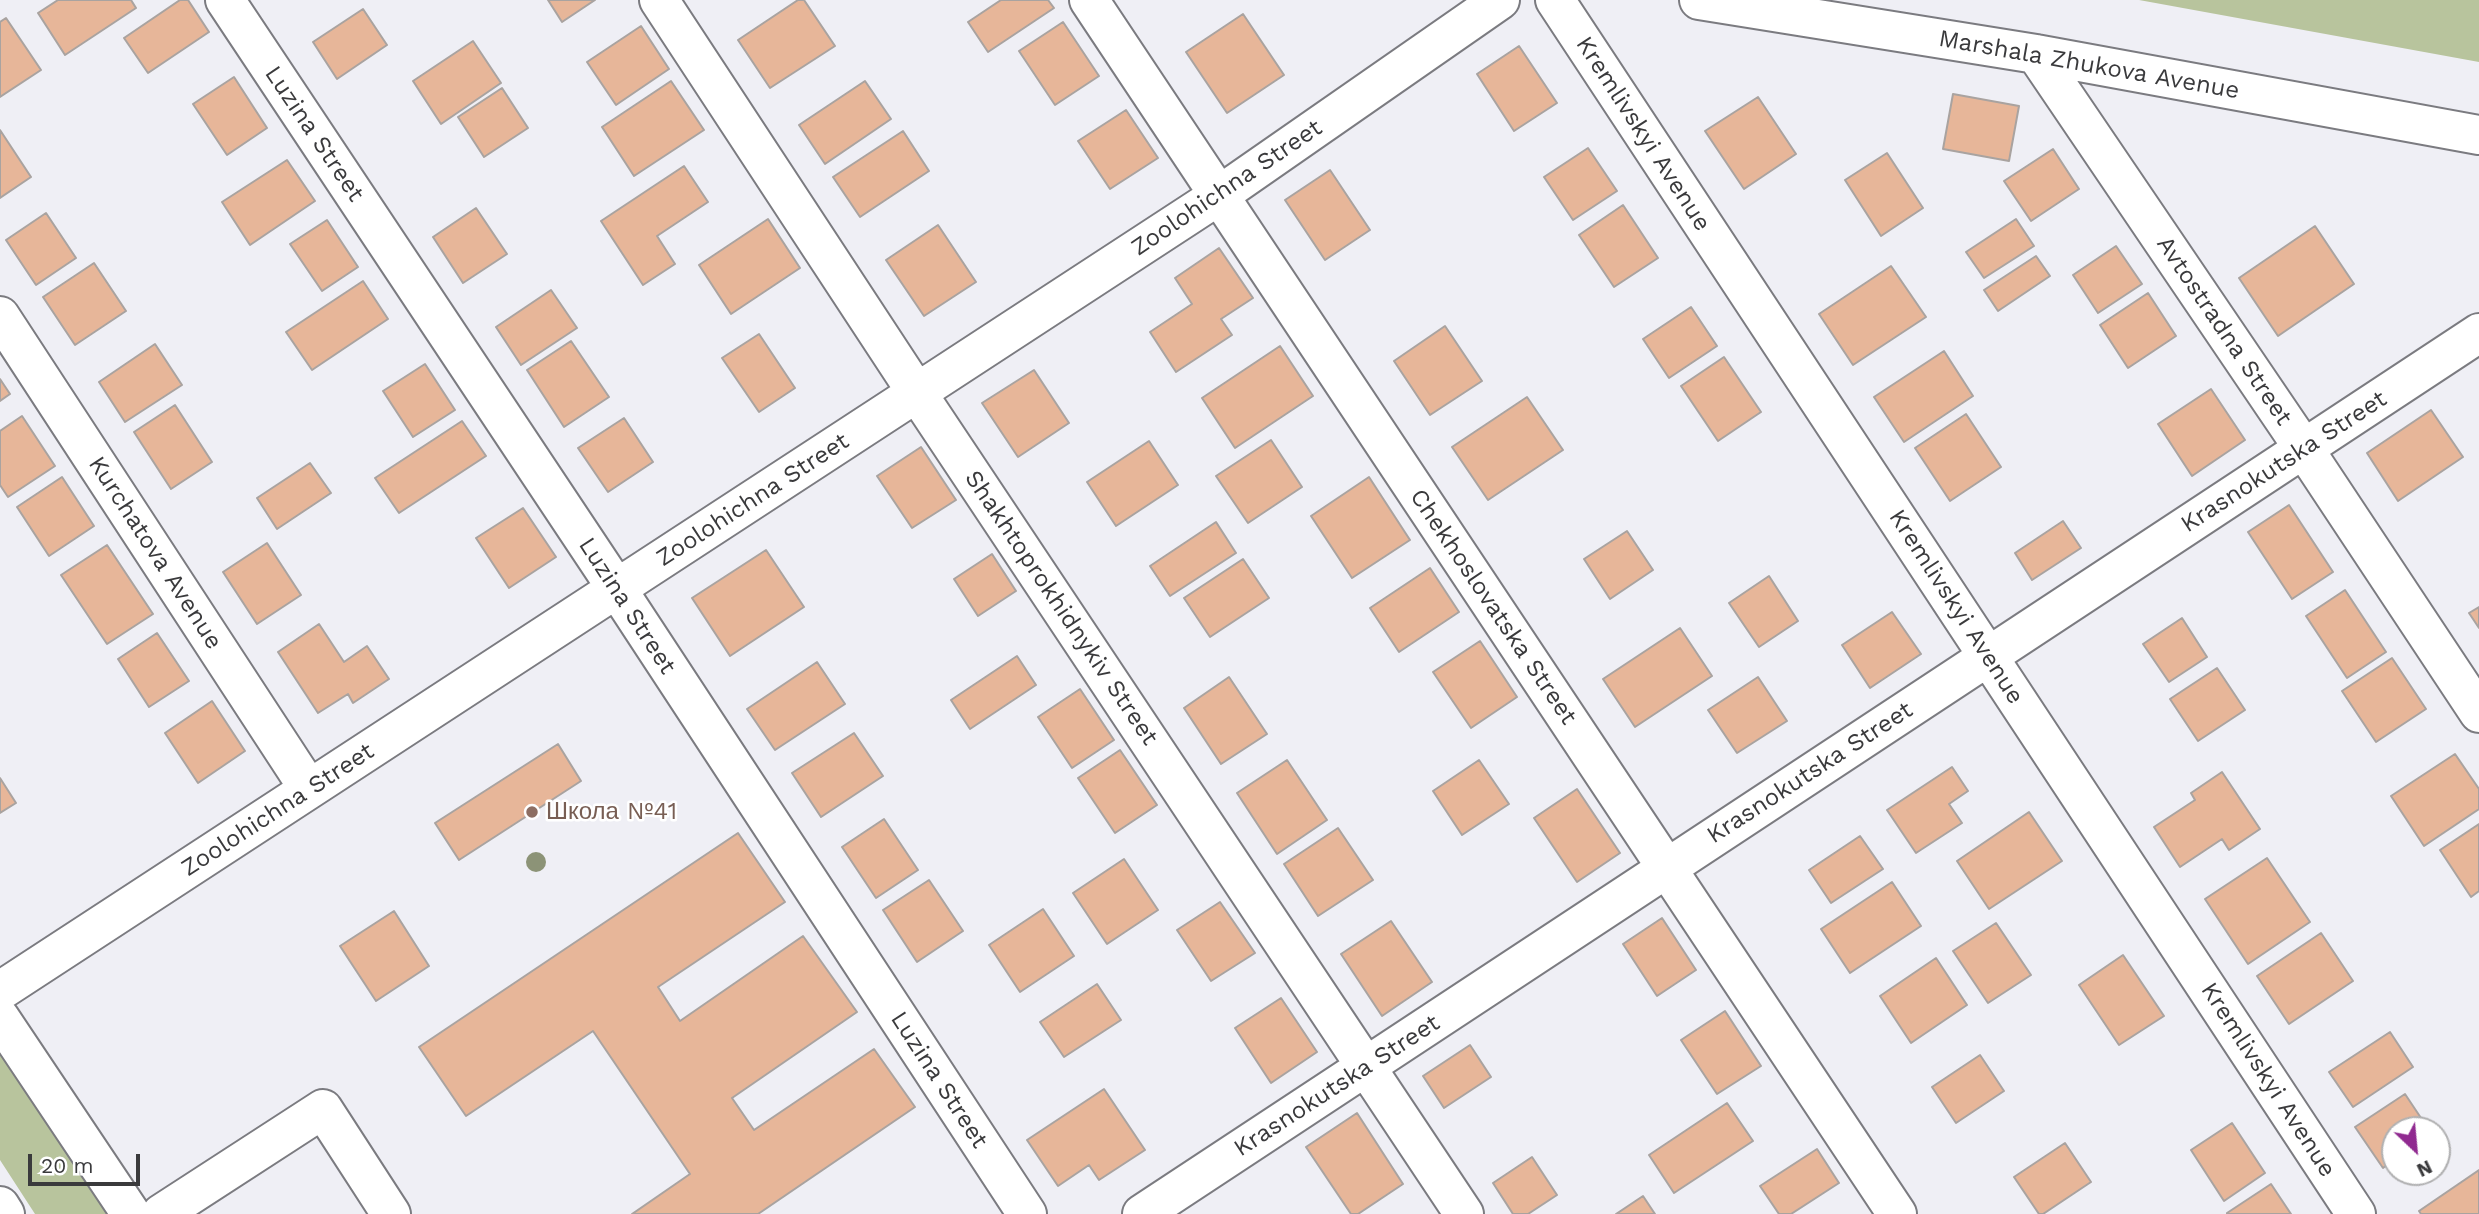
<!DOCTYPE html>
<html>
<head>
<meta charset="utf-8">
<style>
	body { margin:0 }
	#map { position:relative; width:2479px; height:1214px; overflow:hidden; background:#efeff5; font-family:"Work Sans",sans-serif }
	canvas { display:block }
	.north { position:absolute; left:2381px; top:1116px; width:70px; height:70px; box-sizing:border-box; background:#fff; border:2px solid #b0b0b1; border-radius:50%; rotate:154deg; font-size:19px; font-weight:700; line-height:28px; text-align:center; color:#3a3a3c }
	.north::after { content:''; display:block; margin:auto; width:24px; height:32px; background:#902a90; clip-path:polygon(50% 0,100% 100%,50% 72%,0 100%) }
	.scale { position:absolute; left:28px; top:1154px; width:112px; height:32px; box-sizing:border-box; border:4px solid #3a3a3c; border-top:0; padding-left:9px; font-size:21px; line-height:24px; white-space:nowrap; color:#3a3a3c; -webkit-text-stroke:5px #fff; paint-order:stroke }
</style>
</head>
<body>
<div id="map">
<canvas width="2479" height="1214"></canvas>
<div class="north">N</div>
<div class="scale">20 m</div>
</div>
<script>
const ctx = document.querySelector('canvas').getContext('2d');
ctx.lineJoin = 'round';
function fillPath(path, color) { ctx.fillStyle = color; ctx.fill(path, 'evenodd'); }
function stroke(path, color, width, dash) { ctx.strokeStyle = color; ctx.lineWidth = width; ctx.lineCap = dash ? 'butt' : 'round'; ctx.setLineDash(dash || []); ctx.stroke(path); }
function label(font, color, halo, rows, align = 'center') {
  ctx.font = font + ' "Work Sans",sans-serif'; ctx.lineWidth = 5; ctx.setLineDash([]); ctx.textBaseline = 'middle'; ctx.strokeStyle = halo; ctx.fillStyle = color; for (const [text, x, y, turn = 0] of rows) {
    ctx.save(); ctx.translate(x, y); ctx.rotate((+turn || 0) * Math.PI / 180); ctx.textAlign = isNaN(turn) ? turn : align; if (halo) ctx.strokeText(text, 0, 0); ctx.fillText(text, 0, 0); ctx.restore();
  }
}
const green = new Path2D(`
	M2139,0H2479V62Z
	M0,1043L112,1214H35L0,1160Z`);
const building = new Path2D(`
	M58,0H131L136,8L65,55L38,13Z
	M180,0H188L209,32L148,73L124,38Z
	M548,0H595L562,22Z
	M798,0H804L835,46L770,88L738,40Z
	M1001,0H1048L1054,8L988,52L968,22Z
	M363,9L387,45L337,79L313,42Z
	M1243,14L1284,75L1227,113L1186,52Z
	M6,18L41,70L0,97V22Z
	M1063,22L1099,76L1055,105L1019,51Z
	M641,26L669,69L616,105L587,62Z
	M473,41L501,83L441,124L413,81Z
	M1519,46L1557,103L1514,131L1477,74Z
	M234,77L267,128L227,155L193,104Z
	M671,81L704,130L634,176L602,127Z
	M865,81L891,119L825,164L799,125Z
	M502,88L528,128L484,157L458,117Z
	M1953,94L2019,106L2009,161L1943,149Z
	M1758,97L1796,154L1744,189L1705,131Z
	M1126,110L1158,158L1110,189L1078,141Z
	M0,130L31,177L0,198Z
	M903,131L929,171L860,217L833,177Z
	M1588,148L1617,191L1573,220L1544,177Z
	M2053,149L2079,189L2031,221L2004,181Z
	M1887,153L1923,208L1881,236L1845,180Z
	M287,160L315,201L250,245L222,202Z
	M684,166L708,202L657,236L675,264L643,285L601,221Z
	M1330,170L1370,230L1325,260L1285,200Z
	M1623,205L1658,258L1614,287L1579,235Z
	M476,208L507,254L463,283L433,237Z
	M46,213L76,258L36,285L6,240Z
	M768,219L800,268L731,314L699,265Z
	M2016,219L2034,246L1984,278L1966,252Z
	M327,220L358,267L322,291L290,244Z
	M938,225L976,282L924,316L886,260Z
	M2315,226L2354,284L2278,336L2239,278Z
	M2116,246L2142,284L2098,313L2073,275Z
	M1219,248L1253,298L1221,319L1232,335L1176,372L1150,332L1192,304L1175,278Z
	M2036,256L2050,276L1998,311L1984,290Z
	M94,263L126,311L75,345L43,297Z
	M1891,266L1926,317L1853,365L1819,314Z
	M363,281L388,319L312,370L286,332Z
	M551,290L577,328L521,365L496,327Z
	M2148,293L2176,336L2128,368L2100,325Z
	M1691,307L1717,346L1669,378L1643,339Z
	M1445,326L1482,381L1430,415L1394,361Z
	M759,334L795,388L759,412L722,358Z
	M571,341L609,397L564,427L527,370Z
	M155,344L182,385L125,422L99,382Z
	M1280,346L1313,396L1235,448L1202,398Z
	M1944,351L1973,396L1904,442L1874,397Z
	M1724,357L1761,412L1718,441L1681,386Z
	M425,364L455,410L413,437L383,391Z
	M1034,370L1069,423L1018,457L982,403Z
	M0,379L10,394L0,401Z
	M2211,389L2245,440L2192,476L2158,424Z
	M1527,397L1563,450L1488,500L1452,447Z
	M175,405L212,462L171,489L134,432Z
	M2431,410L2463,457L2398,501L2367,453Z
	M1966,414L2001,467L1950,501L1915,448Z
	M22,416L55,466L8,497L0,485V431Z
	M624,418L653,462L608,492L578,448Z
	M462,421L486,456L399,513L375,478Z
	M1271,440L1302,487L1248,523L1216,476Z
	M1149,441L1178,485L1116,526L1087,482Z
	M921,447L956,500L912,528L877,476Z
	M310,463L331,493L277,529L257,498Z
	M62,477L94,526L49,556L17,507Z
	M1369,477L1410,540L1352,578L1311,516Z
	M2289,505L2333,572L2292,599L2248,532Z
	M523,508L556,557L509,588L476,538Z
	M2063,521L2081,548L2032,580L2015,553Z
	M1216,522L1236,553L1170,596L1150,566Z
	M1627,531L1653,570L1610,599L1584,559Z
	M267,543L301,595L257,624L223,572Z
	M107,545L153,614L107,644L61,575Z
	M766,550L804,607L730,656L692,598Z
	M992,554L1016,591L978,616L954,579Z
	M1243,559L1269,598L1210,637L1184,598Z
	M1430,568L1459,612L1399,652L1370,608Z
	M1769,576L1798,621L1759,647L1729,603Z
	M2345,590L2386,652L2347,678L2306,616Z
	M2479,607V628L2469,613Z
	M1892,612L1921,654L1870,688L1842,645Z
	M2182,618L2207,657L2169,682L2143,644Z
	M319,624L344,662L367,646L389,679L353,703L348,694L318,713L278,652Z
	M1680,628L1712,676L1635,727L1603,679Z
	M157,633L189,681L149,707L118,659Z
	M1480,641L1517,697L1471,728L1433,672Z
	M1017,656L1036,685L970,729L951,700Z
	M2392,658L2426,709L2376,742L2342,691Z
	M817,662L845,704L775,750L747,709Z
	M2217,668L2245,710L2198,741L2170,699Z
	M1229,677L1267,734L1221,764L1184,708Z
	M1758,677L1787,721L1737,753L1708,710Z
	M1080,689L1114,740L1072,768L1038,717Z
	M212,701L245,751L198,783L165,733Z
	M854,733L883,776L821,817L792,773Z
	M558,744L581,781L459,860L435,823Z
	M1120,750L1157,805L1115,833L1078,778Z
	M2455,754L2479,789V809L2424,846L2391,796Z
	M1287,760L1327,820L1277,854L1237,793Z
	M1479,760L1509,804L1462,835L1433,791Z
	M1952,767L1968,791L1949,804L1962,823L1916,853L1887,810Z
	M2222,772L2260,829L2229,850L2222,839L2180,867L2154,827L2195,800L2191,793Z
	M0,778L16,803L0,813Z
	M1577,789L1620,853L1577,882L1534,818Z
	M2029,812L2062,861L1989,909L1957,861Z
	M884,819L918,870L876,898L842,847Z
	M2479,824V891L2471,897L2440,850Z
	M1338,828L1373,880L1318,916L1284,864Z
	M738,833L785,902L658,987L680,1021L803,936L857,1012L732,1098L754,1130L874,1049L915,1107L758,1214H632L690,1174L593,1031L466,1116L419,1047Z
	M1860,836L1883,869L1831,903L1809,870Z
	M2267,858L2310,922L2248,964L2205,899Z
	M1124,859L1158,910L1107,944L1073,893Z
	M929,880L963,931L917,962L883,910Z
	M1892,882L1921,926L1850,973L1821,929Z
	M1220,902L1255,953L1211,981L1177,930Z
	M1043,909L1074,956L1020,992L989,945Z
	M394,911L429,966L376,1001L340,946Z
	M1662,918L1696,970L1657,996L1623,944Z
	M1391,921L1432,982L1382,1016L1341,954Z
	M1996,923L2031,975L1988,1003L1953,951Z
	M2321,933L2353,981L2289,1024L2257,976Z
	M2123,955L2164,1016L2119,1045L2079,985Z
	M1936,958L1967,1005L1911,1043L1880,996Z
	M1097,984L1121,1020L1064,1057L1040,1022Z
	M1281,998L1317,1052L1271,1083L1235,1028Z
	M1725,1011L1761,1066L1717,1094L1681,1040Z
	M2390,1032L2413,1067L2353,1107L2329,1072Z
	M1470,1045L1491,1077L1444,1108L1423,1076Z
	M1980,1055L2004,1091L1956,1123L1932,1087Z
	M1104,1089L1145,1150L1099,1180L1089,1165L1058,1186L1027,1140Z
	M2405,1094L2429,1130H2395V1159L2383,1168L2355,1127Z
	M1727,1103L1753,1141L1674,1193L1649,1155Z
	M1357,1113L1403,1184L1358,1214H1351L1306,1147Z
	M2232,1123L2265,1173L2224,1201L2191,1150Z
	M2065,1143L2091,1182L2043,1214H2039L2014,1177Z
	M1817,1149L1839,1183L1791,1214H1779L1760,1186Z
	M1532,1157L1557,1195L1528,1214H1513L1493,1183Z
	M2479,1170V1214H2421L2419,1211Z
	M2271,1184L2291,1214H2227V1213Z
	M1643,1196L1655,1214H1616Z`);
const minor = new Path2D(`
	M225,0L617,589L1027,1214
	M659,0L917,393L1464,1214
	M1089,0L1897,1214
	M1555,0L2356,1214
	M1699,0L2036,54L2479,135
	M2036,54L2304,449L2479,713
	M0,316L309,789
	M0,991L1218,196L1500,0
	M0,1018L131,1214
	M0,1206L5,1214
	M161,1214L323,1109L391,1214
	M1142,1214L2479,333`);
const trees = [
	[536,862]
];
const markers = [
	[532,812,7,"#8d6e63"]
];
const streetNames = [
	["Marshala Zhukova Avenue",2089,65,10],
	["Luzina Street",314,134,56],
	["Kremlivskyi Avenue",1643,134,57],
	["Zoolohichna Street",1227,188,-34],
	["Avtostradna Street",2224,331,56],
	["Krasnokutska Street",2284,462,-33],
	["Zoolohichna Street",753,500,-33],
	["Kurchatova Avenue",155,553,57],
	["Luzina Street",627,606,57],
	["Chekhoslovatska Street",1493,607,56],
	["Kremlivskyi Avenue",1956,607,57],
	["Shakhtoprokhidnykiv Street",1061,608,56],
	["Krasnokutska Street",1810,773,-33],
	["Zoolohichna Street",278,810,-33],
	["Luzina Street",939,1080,57],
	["Kremlivskyi Avenue",2268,1080,57],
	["Krasnokutska Street",1337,1086,-33]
];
const educationNames = [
	["Школа №41",546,812]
];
fillPath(green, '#b8c49d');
fillPath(building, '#e7b699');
stroke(building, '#a9a3a0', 2);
stroke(minor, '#7b7b80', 42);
stroke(minor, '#fff', 38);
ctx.fillStyle = '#8c9377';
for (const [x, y] of trees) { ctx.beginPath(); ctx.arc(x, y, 10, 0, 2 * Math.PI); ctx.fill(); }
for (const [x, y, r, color] of markers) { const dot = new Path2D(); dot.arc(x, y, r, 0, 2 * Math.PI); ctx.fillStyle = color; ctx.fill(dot); stroke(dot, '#fff', 2.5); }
label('24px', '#3a3a3c', '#fff', streetNames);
label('24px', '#785e54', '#fff', educationNames, 'left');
</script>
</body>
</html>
